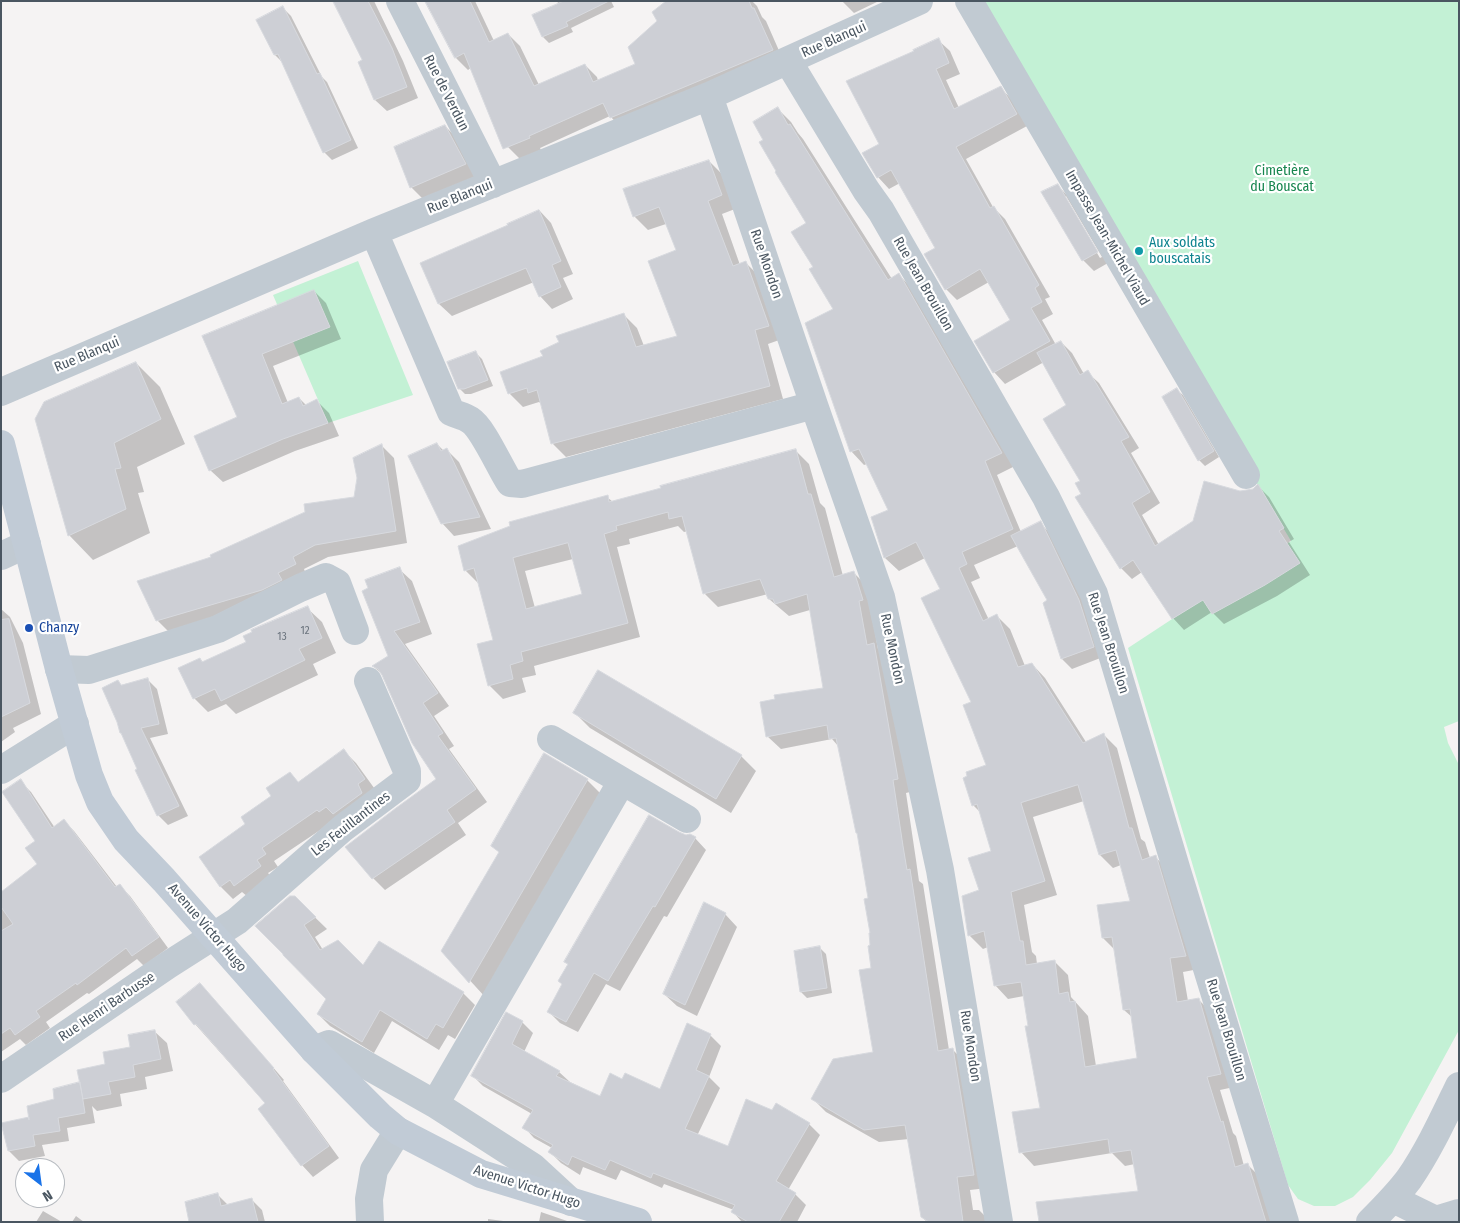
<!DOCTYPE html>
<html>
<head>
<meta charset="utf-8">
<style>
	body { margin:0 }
	#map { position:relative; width:1460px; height:1223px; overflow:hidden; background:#f5f3f3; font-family:"Fira Sans Condensed",sans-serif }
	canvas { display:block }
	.frame { position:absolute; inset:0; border:2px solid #4a5661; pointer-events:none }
	.north { position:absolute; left:15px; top:1158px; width:50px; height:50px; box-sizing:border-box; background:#fff; border:1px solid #b7bbc0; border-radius:50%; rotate:150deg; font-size:14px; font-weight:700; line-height:20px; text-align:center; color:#4a5661 }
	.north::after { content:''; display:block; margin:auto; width:18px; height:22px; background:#1a73e8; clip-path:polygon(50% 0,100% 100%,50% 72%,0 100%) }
</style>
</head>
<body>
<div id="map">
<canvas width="1460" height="1223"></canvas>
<div class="frame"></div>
<div class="north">N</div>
</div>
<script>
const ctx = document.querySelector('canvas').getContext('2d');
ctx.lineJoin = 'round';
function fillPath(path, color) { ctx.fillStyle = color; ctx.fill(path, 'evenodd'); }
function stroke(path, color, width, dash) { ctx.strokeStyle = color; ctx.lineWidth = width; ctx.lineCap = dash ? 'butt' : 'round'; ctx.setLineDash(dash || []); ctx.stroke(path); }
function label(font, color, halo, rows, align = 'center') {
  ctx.font = font + ' "Fira Sans Condensed",sans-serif'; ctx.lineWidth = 4.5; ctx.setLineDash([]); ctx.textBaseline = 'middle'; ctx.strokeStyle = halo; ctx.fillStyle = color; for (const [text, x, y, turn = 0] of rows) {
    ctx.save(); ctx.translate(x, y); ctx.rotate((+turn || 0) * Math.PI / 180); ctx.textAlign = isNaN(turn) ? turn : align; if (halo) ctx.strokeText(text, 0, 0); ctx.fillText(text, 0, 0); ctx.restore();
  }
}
const green = new Path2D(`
	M969,1H1459V721L1444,727L1448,743L1459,765V1030L1392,1153L1370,1180L1353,1197L1335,1206H1314L1298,1199L1288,1185L1128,648L1291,541Z
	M358,261L413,395L328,423L273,295Z`);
const shadow = new Path2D(`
	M334,1H374L403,61L418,98L387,111L375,100L360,62L364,61Z
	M426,1H475L494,41L508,34L520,46L539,85L585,65L597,77L598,81L637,64L681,1H752L757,6L762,17L766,21L784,62L623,130L610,116L540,148L541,150L520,159L508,147L472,67L468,70L456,58Z
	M557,1H611L614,7L571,28L573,32L549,43L543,37L533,16L559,5Z
	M842,1H879L854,13Z
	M283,8L291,16L322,77L327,82L358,148L332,160L324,152L283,63L275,55Z
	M938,40L950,51L960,74L946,80L959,108L1000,88L1012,99L1027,126L966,159L993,207L1005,219L1050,297L1045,299L1053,314L1042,320L1056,345L1061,342L1072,353L1084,374L1087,372L1099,383L1139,448L1131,453L1160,503L1142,515L1159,545L1240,492L1254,490L1258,486L1269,497L1294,539L1289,542L1310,575L1277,596L1224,624L1212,612L1184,630L1173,618L1142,572L1132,579L1121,568L1083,494L1082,481L1068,405L1044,362L1005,384L994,372L1011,321L989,282L957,300L946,289L936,248L900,183L889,189L878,177L864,154L881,144Z
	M778,109L791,122L798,133L803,139L892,279L899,275L912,288L1015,466L997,475L1021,532L1040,523L1050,533L1089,611L1103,657L1072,669L1062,659L1044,603L1049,601L1018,546L974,565L980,578L971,582L989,620L997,616L1010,629L1025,666L1032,664L1045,678L1086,742L1103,734L1117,748L1141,839L1145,842L1150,858L1155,857L1169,870L1199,969L1183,972L1188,1001L1198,999L1212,1013L1234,1087L1220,1090L1233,1133L1236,1136L1244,1166L1248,1165L1261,1178L1274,1222H1040L1139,1192L1135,1164L1125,1166L1112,1153L1034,1166L1021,1152L1042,1109L1024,996L1008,999L995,985L988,947L983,949L969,935L980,891L992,852L980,812L973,805L988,766L973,703L941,590L925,558L899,571L885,558L873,518L890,510L867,464L864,465L851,451L834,310L814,267L808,223L777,172L765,140ZM1084,801L1100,855L1113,868L1121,865L1132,902L1103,938L1116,951L1124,1010L1133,1018L1139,1059L1096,1066L1088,1016L1071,997L1068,975L1055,962L1037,964L1036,956L1032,952L1024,905L1057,895L1033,817Z
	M445,126L457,138L477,177L424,200L411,187L395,148Z
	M709,161L723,175L735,209L722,214L740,265L746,263L760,277L782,339L768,344L783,399L566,457L553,444L543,405L539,402L523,407L509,393L545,357L623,314L637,328L644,346L679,337L677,251L666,224L648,230L634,216Z
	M1057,185L1068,196L1108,263L1094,271L1083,260ZM1063,196H1066L1102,257L1100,258Z
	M539,210L551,223L573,274L563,278L573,299L552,309L540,296L534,282L452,316L439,304L422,263L508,226Z
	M314,291L326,303L341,339L273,366L288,403L299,398L307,406L317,401L329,413L339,436L295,451L223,482L210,470L239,417L204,337Z
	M476,353L482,359L493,386L471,394H465L459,388Z
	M136,363L160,387L185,444L137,467L144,492L138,493L150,533L93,560L69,535Z
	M1177,390L1183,395L1219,457L1205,466L1199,460Z
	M437,444L444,451L447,450L459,462L491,529L454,536L442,523Z
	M382,446L394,458L407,543L328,557L304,569L307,577L293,592L169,632L157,620L212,558L356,498L358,478L355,459Z
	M796,451L809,464L820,503L825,508L843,576L854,573L867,586L878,649L887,658L910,792L906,793L916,860L919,881L923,884L949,1050H953L966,1063L987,1188L970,1190L973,1210H979L991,1222H927L922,1217L909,1139L879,1142L826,1112L812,1098L875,1053L873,969L869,899L858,834L839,747L832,739L781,749L767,736L824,689L810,610L789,616L769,599L768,594L718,607L705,594L688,531L684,532L678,526L629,539L630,544L617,547L640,637L534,666L536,675L522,678L526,692L503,699L489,685L495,641L479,584L465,570L607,497L613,502ZM573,559L583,594L535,608L525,571Z
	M399,569L412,581L432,634L405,644L449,706L434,716L454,746L449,749L487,802L458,823L466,835L385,890L373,878L438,780L385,677L374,667L390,657Z
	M307,608L322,622L336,653L313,664L318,675L236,714L226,704L208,712L194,698L200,659L204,663L248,643Z
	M1,609L10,617L23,643L41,714L13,728L15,732L1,742Z
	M147,679L157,689L168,734L150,738L188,816L168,825L158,815L138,769L118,681L122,686Z
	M575,713L741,756L756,771L731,813L590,728Z
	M344,751L356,763L377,792L274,861L278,867L268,873L273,879L248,897L242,892L233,899L221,887L201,857L247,824L273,796L290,773L299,783Z
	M587,780L603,796L486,998L443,951L500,853L493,846Z
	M20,781L31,792L55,828L64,821L74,831L117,887L119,885L130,896L168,948L144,966L137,959L89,994L87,993L46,1022L50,1028L26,1045L20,1039L1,1052V894L39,865L36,841Z
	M679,834L695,838L706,850L667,917L664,916L620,991L606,984L578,1032L560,1023L549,1012L563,985L559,981L569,965L565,962Z
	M294,897L327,929L315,937L323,950L363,967L463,993L475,1005L455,1039L448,1035L439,1050L392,1021L374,1053L330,1026L318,1014L327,999Z
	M725,914L737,927L697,1016L677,1006L664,994Z
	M820,948L826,954L832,993L807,998L801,992L795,952Z
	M211,996L284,1080L283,1081L339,1158L313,1177L302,1165L259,1109L266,1104L195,1024Z
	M522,1022L533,1033L524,1052L559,1072L570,1082L600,1097L623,1081L660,1090L688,1025L710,1035L721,1046L709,1077L720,1088L697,1136L729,1148L809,1124L820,1135L788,1190L795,1194L806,1205L797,1222H742L733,1212L734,1210L664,1184L662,1188L621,1170L616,1180L583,1167L580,1175L561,1163L550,1152L552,1148L534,1138L524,1127L532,1114L483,1086L472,1075Z
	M154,1031L167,1043L173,1071L145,1077L147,1089L120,1094L122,1106L97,1111L92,1106L95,1123L67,1128L69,1141L42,1145L45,1156L19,1161L9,1151L28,1119Z
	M218,1195L228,1205L252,1200L262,1210L265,1222H191Z
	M43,1211L62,1222H36Z
	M541,1212L570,1222H539Z
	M76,1216L84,1222H72Z
	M488,1219L511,1222H488Z`);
const building = new Path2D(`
	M333,1H368L392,48L407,87L374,100L358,62L362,60Z
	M425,1H470L489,42L508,33L534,86L585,64L593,82L635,64L628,47L657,21L652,12L666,1H749L752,8H754L773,50L610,118L603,103L529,136L530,138L503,149L464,53L455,58Z
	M564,1H609L566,22L568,26L542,37L532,15Z
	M283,6L317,74L320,73L351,140L323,153L278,54L274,55L256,20Z
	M939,38L949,63L936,69L954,109L1001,86L1017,114L956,147L990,208L994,206L1039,285L1035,288L1042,302L1031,308L1050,341L993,373L974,341L1010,320L980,269L945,290L924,254L935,248L891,170L877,178L862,153L879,144L846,81L914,51L913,50Z
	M778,107L788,125L790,124L888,280L899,273L1002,453L985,461L1013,529L962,552L967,564L959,568L983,621L997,614L1018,667L1032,663L1083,743L1104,733L1129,828H1132L1142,860L1156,855L1186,956L1170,958L1177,1002L1199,998L1221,1074L1207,1077L1221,1122L1223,1121L1235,1167L1248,1163L1266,1222H1039L1036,1202L1138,1191L1131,1150L1110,1153L1108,1139L1019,1153L1012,1112L1040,1108L1025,1026H1028L1021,982L994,986L984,931L968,936L962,896L979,890L968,858L991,851L977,804L972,806L963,778L967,776L966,772L986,765L963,705L971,702L921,598L940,589L916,542L884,558L871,517L888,510L859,449L850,452L805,323L833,309L809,269L813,267L791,232L806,223L775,172L776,171L759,142L763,140L753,122ZM1078,785L1099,855L1116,850L1130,901L1097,905L1102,938L1112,937L1123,1010L1130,1009L1137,1058L1085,1067L1075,1001L1070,1002L1068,992L1059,994L1055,960L1026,965L1023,941H1020L1011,892L1045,881L1021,803Z
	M445,125L466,164L410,188L394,147Z
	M709,160L722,195L708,201L733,266L746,261L769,326L755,330L770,386L551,444L537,390L528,393L527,388L508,394L500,372L543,356L540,351L559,342L556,336L624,313L636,347L677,336L648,261L676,250L659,207L633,217L623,189Z
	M1058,184L1098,252L1082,261L1041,192Z
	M539,210L561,261L552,265L561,287L539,297L526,268L438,304L420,263L508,225L507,224Z
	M314,290L330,327L262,354L282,404L299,397L303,406L317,399L328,423L283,439L209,471L194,436L237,417L202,336Z
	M1061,341L1080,375L1088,370L1129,437L1121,441L1150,492L1132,503L1155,546L1193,521L1204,481L1240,491L1253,489L1258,484L1284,528L1279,531L1300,563L1265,585L1212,614L1203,600L1172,619L1133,560L1120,569L1075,497L1081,494L1075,483L1080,481L1043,419L1066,405L1037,353Z
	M476,351L488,380L464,389H458L447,362Z
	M136,362L161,419L114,443L121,468L115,469L126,509L68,536L35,419L44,402Z
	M1177,388L1214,451L1198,461L1162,397Z
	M437,443L441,451L447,448L480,517L441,524L408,456Z
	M382,444L396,531L315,545L293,557L296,564L278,573L282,580L262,590L156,621L137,581L211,557L210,555L305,512L304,504L354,497L357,478L353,458Z
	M796,449L808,494H811L834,577L854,571L863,600L859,601L867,645L874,643L898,779L893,780L903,846L907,870L910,869L938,1051L953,1048L974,1175L957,1177L963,1222H929L921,1217L905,1125L864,1130L811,1099L833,1059L873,1052L859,970L871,968L868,946L870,945L869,933H870L864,899L868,898L857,833H856L836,738L829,739L827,725L766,737L760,702L775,699L774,695L823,688L807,594L775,604L773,599H768L760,579L703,594L682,516L669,519L668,512L616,526L617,530L604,534L628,623L521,652L523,661L510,665L513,679L488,686L477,644L493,640L474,568L464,571L458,546L510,526L509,522L608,495L609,502L661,488L660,486ZM568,543L582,594L526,609L513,558Z
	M1041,521L1079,600L1094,647L1061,659L1043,603L1047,600L1011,536Z
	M400,567L420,622L394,631L438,693L423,703L443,733L438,736L476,789L447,810L455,822L372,879L345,847L396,808L436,779L412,743L382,675L378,669L372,666L388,656L362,591L368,588L365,580Z
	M308,606L322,638L299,649L305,660L221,701L215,689L193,699L178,668L200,658L202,662L246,642L243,636L252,632L251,630Z
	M9,619L30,703L1,717V620Z
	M598,670L742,755L716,799L573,713Z
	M148,678L159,724L141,728L179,806L157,816L135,770L137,769L121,733H120L117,722L102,688L118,680L121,685Z
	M344,749L365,779L358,784L362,793L333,814L326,807L319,812L317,810L262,848L266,854L257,860L261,866L234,886L230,880L220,887L199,857L245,824L241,817L271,796L266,788L290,772L298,782Z
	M544,753L588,779L469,983L441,951L499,852L491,846Z
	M21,779L52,828L64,819L115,887L120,884L159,937L132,956L126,948L77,985L76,983L36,1011L40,1017L15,1035L10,1028L1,1034V931L13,924L1,907V892L37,864L25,848L35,841L2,792Z
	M649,815L679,832L686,835L690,834L696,837L655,907L653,906L608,981L594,973L566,1022L547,1012L562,984L558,981L568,964L564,962Z
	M290,896H295L316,917L304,925L320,950L338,940L363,965L379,941L464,992L443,1028L436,1024L427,1039L380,1010L362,1042L317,1014L326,999L283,955V954L255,926Z
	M704,902L726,913L685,1005L663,994Z
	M820,946L827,988L800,992L794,951Z
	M200,983L274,1068L273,1069L329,1146L301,1166L258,1109L265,1103L196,1024L194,1025L176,1002Z
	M506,1012L523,1021L512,1044L560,1071L556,1076L600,1096L610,1073L622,1079L625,1073L660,1089L687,1023L711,1034L696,1070L709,1076L685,1129L728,1146L746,1099L772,1110L776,1103L810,1123L776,1181L796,1193L779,1222H748L731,1212L735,1205L653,1173L651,1178L610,1160L605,1170L572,1156L568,1165L548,1152L553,1145L522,1128L533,1110L471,1076Z
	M155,1030L161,1059L133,1065L135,1077L108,1082L111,1094L83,1099L77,1070L105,1064L103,1052L130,1047L128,1035Z
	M80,1082L85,1113L58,1118L60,1131L33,1135L35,1146L8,1151L1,1123L29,1117V1120L27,1106L54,1099L53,1089Z
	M218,1193L221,1206L252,1198L258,1222H189L185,1202Z`);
const street = new Path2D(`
	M400,1L493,184
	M969,1L1246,475
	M788,61L866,190L881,211L1046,497L1094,594L1177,871L1285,1222
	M709,96L814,405L881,597L940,870L999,1222
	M374,232L451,412C457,415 464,416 470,420C483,428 500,468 510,483L522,484L814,405
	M1,392L374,232L709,96L919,1
	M1,556L27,544
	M59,669L89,670L218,629L300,588L326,577L337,583L355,631
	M1,770L75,724
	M622,781L687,819
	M314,1050L329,1044L435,1104L533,1167L571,1202
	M1,1079L168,965L237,921L343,828L407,780V771L368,681
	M435,1104L622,781L551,739
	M1393,1199L1436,1220L1459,1213
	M370,1222L369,1199L374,1170L398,1131
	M1370,1222C1384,1208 1397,1195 1409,1179C1429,1150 1444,1117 1459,1086`);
const secondary = new Path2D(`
	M1,444L59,669L89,775L100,802L126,840L164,880L314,1050L380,1116L398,1131L481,1174L638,1222`);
const markers = [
	[1139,251,5,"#0f9aa8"],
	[29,628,5,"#1a4fb4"]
];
const numberNames = [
	["12",305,631],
	["13",282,637]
];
const streetNames = [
	["Rue Blanqui",834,40,-24],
	["Rue de Verdun",446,93,63],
	["Rue Blanqui",460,197,-22],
	["Impasse Jean-Michel Viaud",1107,238,60],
	["Rue Mondon",766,264,71],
	["Rue Jean Brouillon",923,284,60],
	["Rue Blanqui",87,355,-23],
	["Rue Jean Brouillon",1108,643,72],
	["Rue Mondon",892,649,78],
	["Les Feuillantines",351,824,-38],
	["Avenue Victor Hugo",207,928,49],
	["Rue Henri Barbusse",107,1007,-34],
	["Rue Jean Brouillon",1226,1030,73],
	["Rue Mondon",970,1046,81],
	["Avenue Victor Hugo",527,1187,18]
];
const parkNames = [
	["Cimetière",1282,171],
	["du Bouscat",1282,187]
];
const cultureNames = [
	["Aux soldats",1149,243],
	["bouscatais",1149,259]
];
const transitNames = [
	["Chanzy",39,628]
];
fillPath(green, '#c3f1d5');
fillPath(shadow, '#0003');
fillPath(building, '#cdcfd5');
stroke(building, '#d7d9de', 1);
stroke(street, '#c1cad2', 28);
stroke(secondary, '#c1cbd6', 28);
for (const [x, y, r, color] of markers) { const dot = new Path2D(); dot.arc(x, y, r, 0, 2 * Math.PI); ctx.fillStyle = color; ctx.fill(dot); stroke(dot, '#fff', 2); }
label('11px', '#6b747e', null, numberNames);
label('14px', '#4a5661', '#fff', streetNames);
label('14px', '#17864f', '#fff', parkNames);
label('14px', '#0d838f', '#fff', cultureNames, 'left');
label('14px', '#164399', '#fff', transitNames, 'left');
</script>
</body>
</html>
